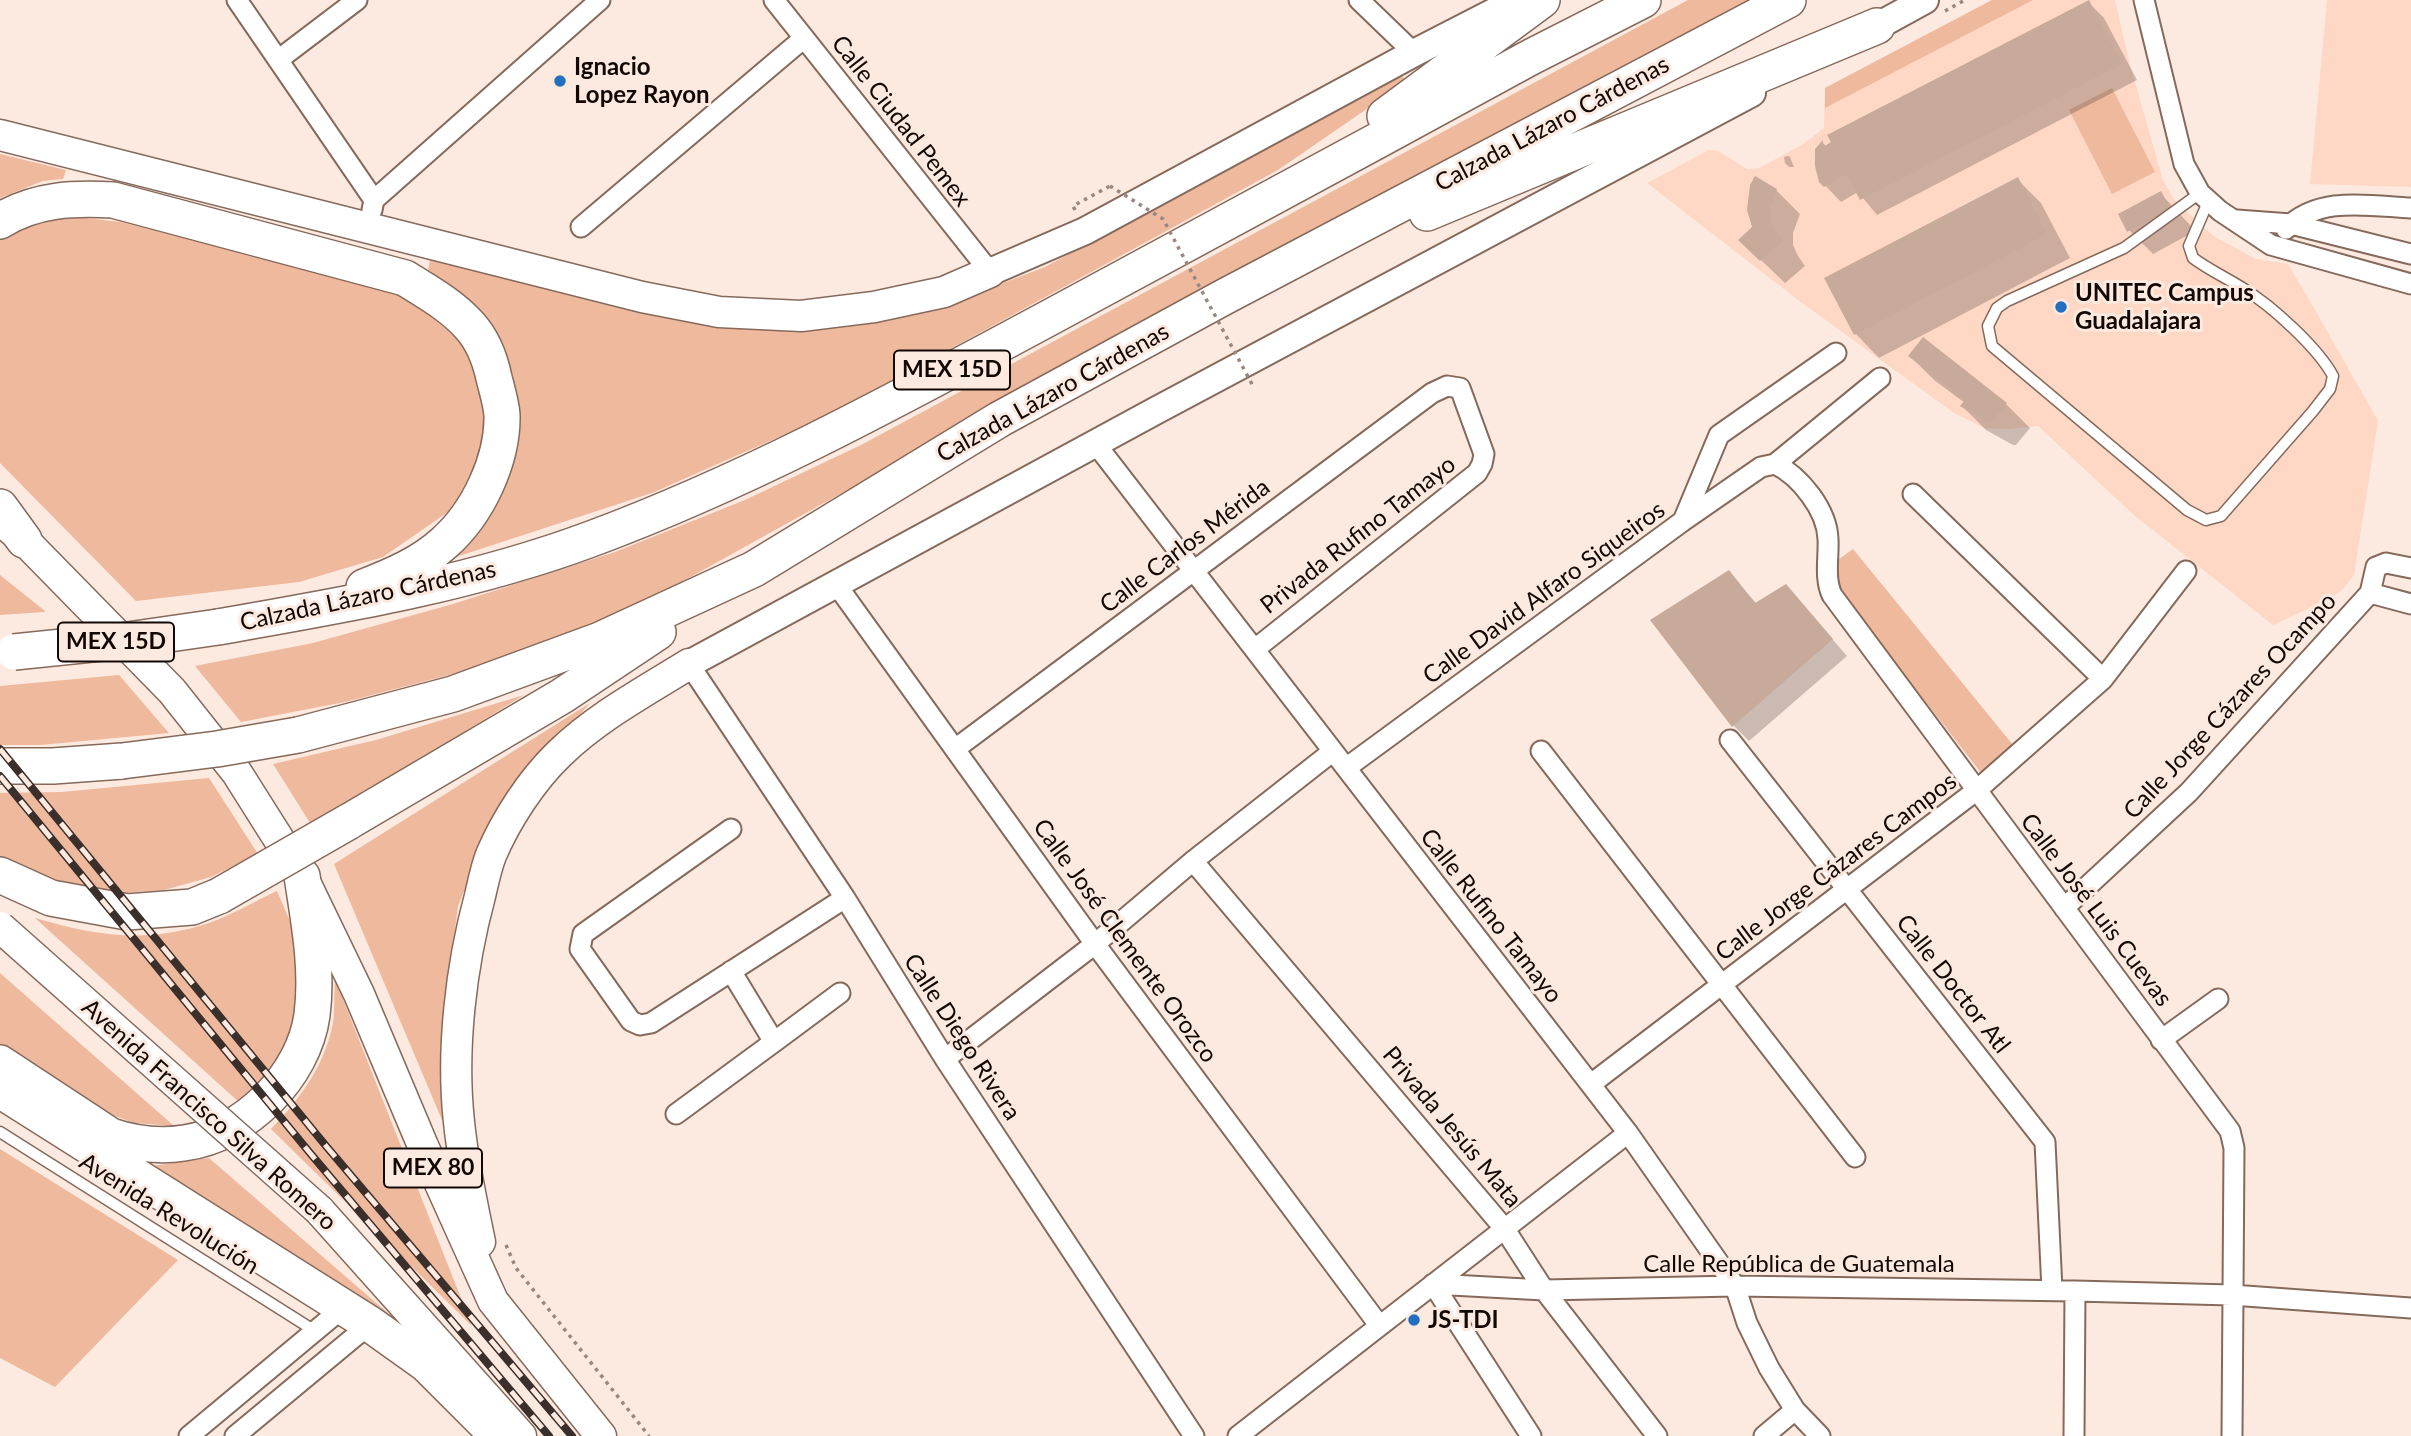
<!DOCTYPE html>
<html>
<head>
<meta charset="utf-8">
<style>
	body { margin:0 }
	canvas { display:block; background:#fce9df }
</style>
</head>
<body>
<canvas width="2411" height="1436"></canvas>
<script>
const ctx = document.querySelector('canvas').getContext('2d');
ctx.lineJoin = 'round';
function fillPath(path, color) { ctx.fillStyle = color; ctx.fill(path, 'evenodd'); }
function stroke(path, color, width, dash) { ctx.strokeStyle = color; ctx.lineWidth = width; ctx.lineCap = dash ? 'butt' : 'round'; ctx.setLineDash(dash || []); ctx.stroke(path); }
function label(font, color, halo, rows, align = 'center') {
  ctx.font = font + ' Lato,sans-serif'; ctx.lineWidth = 6; ctx.setLineDash([]); ctx.textBaseline = 'middle'; ctx.strokeStyle = halo; ctx.fillStyle = color; for (const [text, x, y, turn = 0] of rows) {
    ctx.save(); ctx.translate(x, y); ctx.rotate((+turn || 0) * Math.PI / 180); ctx.textAlign = isNaN(turn) ? turn : align; if (halo) ctx.strokeText(text, 0, 0); ctx.fillText(text, 0, 0); ctx.restore();
  }
}
const built = new Path2D(`
	M1992,0H2115L2130,65L2163,180L2175,201L2215,237L2256,259L2288,264L2318,315L2378,421L2354,575L2343,589L2331,598L2273,625L2135,516L2038,426L2007,429L1984,428L1954,413L1798,300L1647,183L1709,150L1718,151L1747,169L1759,168L1774,160L1803,144L1824,128L1825,88Z
	M2327,0H2411V187L2310,184Z`);
const green = new Path2D(`
	M1688,0H1751L1215,286L640,605L484,666L345,702L241,722L195,666L313,643L453,604L615,552L745,500L861,445Z
	M1992,0H2033L1825,108V88Z
	M1401,74L1406,82L1278,170L831,414L652,493L456,557L479,530L501,495L511,460L489,326L461,293L428,270L430,260L679,320L751,328L948,304L1045,267Z
	M2112,88L2155,172L2112,194L2069,110Z
	M0,154L66,170L63,179L43,181L0,198Z
	M85,218L121,222L394,292L417,301L462,341L478,372L486,401V431L474,476L448,512L383,557L299,582L136,601L0,463V236L50,219Z
	M1853,549L2013,745L1982,774L1839,591L1835,562Z
	M0,575L45,611V612L0,615Z
	M119,675L169,733L41,745H0V686Z
	M524,695L312,826L273,764L376,740Z
	M590,703L498,809L458,906L445,1008L442,1120L334,864Z
	M209,778L258,854L211,877L164,890L110,894L57,885L0,859V793L62,792Z
	M277,891L296,935L298,1021L279,1065L240,1103L35,918C98,936 145,944 209,923C232,915 255,901 277,891Z
	M0,973L174,1126L134,1123L97,1109L0,1050Z
	M335,979L472,1326L271,1129C300,1099 325,1065 333,1023C335,1009 334,993 335,979Z
	M0,1149L178,1260L55,1387L0,1358Z
	M209,1158L428,1348L145,1167Z`);
const shadow = new Path2D(`
	M2088,2L2104,18L2137,80L1877,215L1858,192L1841,202L1821,181L1823,143L1827,147Z
	M1788,156L1790,157L1794,167H1789L1785,163L1784,157Z
	M2017,179L2041,203L2070,258L1879,358L1856,334Z
	M1776,190L1800,214L1793,233V245L1798,256L1805,266L1785,283L1740,240L1754,228Z
	M2160,193L2191,226L2192,233L2153,254L2129,230Z
	M1910,356L2006,404L2030,428L2016,445H2013L1986,430L1962,406L1965,403L1934,380Z
	M1729,573L1757,604L1786,586L1847,656L1749,741L1733,725Z`);
const building = new Path2D(`
	M2089,0L2122,64L1860,200L1846,174L1824,187L1819,182L1815,166V149L1823,140V147L1831,142L1827,135Z
	M1755,176L1777,189L1770,209V220L1774,230L1783,241L1760,261L1738,240L1752,227L1747,210L1750,185Z
	M2018,177L2047,234L1854,335L1824,278Z
	M2161,191L2169,206L2168,209L2127,232L2118,214Z
	M1923,337L2007,403L1992,421L1987,422L1960,406L1965,400L1908,356Z
	M1729,570L1755,603L1786,584L1833,639L1732,727L1650,620Z`);
const path = new Path2D(`
	M1945,11L1965,0
	M1075,210L1073,206L1110,186
	M506,1245L516,1268L649,1436`);
const service = new Path2D(`
	M2200,193L2124,248L2007,301L1997,308L1988,326L1992,346L2187,510L2206,520L2221,516L2313,411L2330,389L2333,376C2318,348 2272,306 2244,289C2227,278 2209,270 2193,258L2189,246L2208,202
	M0,1132L315,1331`);
const minor = new Path2D(`
	M237,0L374,200L372,210
	M774,0L990,272
	M1359,0L1414,53
	M2144,0L2184,164L2200,193L2220,211L2271,245L2411,284
	M278,60L357,0
	M374,200L600,0
	M2237,220L2291,224L2411,254
	M581,227L804,38
	M2286,229C2318,195 2370,206 2411,208
	M1095,443L1628,1133L1735,1286L1747,1323L1769,1368L1795,1410L1820,1436
	M1775,464C1800,476 1827,510 1828,539C1829,557 1824,578 1832,595L2230,1131L2234,1148L2232,1436
	M1913,494L2103,679
	M1683,521L1719,435L1836,353
	M836,584L1095,944L1379,1325
	M2370,593L2376,567L2386,563L2411,568
	M2370,593L2411,604
	M689,664L845,898L945,1059L1194,1436
	M1730,740L2045,1142L2052,1290
	M955,749L1432,393L1447,386L1460,388L1484,454L1482,464L1477,473L1255,649
	M1541,751L1855,1157
	M1346,768L1683,521L1761,467L1775,464L1880,378
	M731,829L583,934L580,949L631,1021L640,1025L651,1023L845,898
	M1193,861L1504,1228L1544,1290L1657,1436
	M2064,908L2189,792L2370,593
	M2161,1040L2218,999
	M774,1042L840,993
	M945,1059L1095,944L1193,861L1332,752
	M1591,1084L1977,790L2103,679L2186,571
	M676,1114L774,1042L731,971
	M1433,1284L1544,1290L1735,1286L2075,1291L2232,1295L2411,1308
	M1433,1284L1531,1436
	M189,1436L344,1307
	M235,1436L370,1324
	M1238,1436L1628,1133
	M1764,1436L1795,1410
	M2074,1436L2075,1291`);
const secondary = new Path2D(`
	M1863,34L1925,0
	M990,272L1085,231L1414,53L1517,0
	M689,664L1157,410L1752,93`);
const primary = new Path2D(`
	M0,135L642,297L719,312L801,316L874,307L944,292L990,272
	M6,525L24,540L172,691L237,773L302,876L359,994L423,1146L493,1301L601,1436
	M319,1210L521,1436
	M480,1242C472,1203 463,1163 459,1122C451,1050 461,966 480,896C483,883 486,868 491,855C506,820 531,781 559,754C597,717 644,692 689,664`);
const motorway = new Path2D(`
	M1385,116L1542,0
	M1427,213L1877,26
	M0,221C35,199 73,198 113,200L405,278C427,292 451,305 469,325C482,339 490,359 494,378C497,390 501,402 502,415C503,460 478,513 444,543C421,564 392,576 364,587
	M0,507L24,540
	M218,627C344,605 470,584 591,539C750,480 898,399 1047,319C1208,232 1370,145 1531,57L1643,0
	M298,735L453,694L600,640L754,569L1000,419L1224,297L1788,0
	M0,766H53L122,761
	M348,822L562,696L658,632
	M0,875L51,898L127,912L192,907L219,896
	M0,1063L111,1136C135,1144 159,1147 184,1143C246,1135 304,1075 312,1015C318,969 309,922 302,876
	M0,1090L370,1324L426,1364L498,1436`);
const rail = new Path2D(`
	M0,749L326,1146L572,1436
	M0,776L310,1153L549,1436`);
const pathBridge = new Path2D(`
	M1110,186L1163,219L1253,386`);
const primaryBridge = new Path2D(`
	M0,927L319,1210`);
const motorwayBridge = new Path2D(`
	M14,652L121,641L218,627
	M122,761L217,749L298,735
	M219,896L348,822`);
const markers = [
	[560,81,7,"#226fbf"],
	[2061,307,7,"#226fbf"],
	[1414,1320,7,"#226fbf"]
];
const shields = [
	[952,370,116],
	[116,642,116],
	[433,1168,98]
];
const shieldNames = [
	["MEX 15D",952,370],
	["MEX 15D",116,642],
	["MEX 80",433,1168]
];
const poiNames = [
	["Ignacio",574,67],
	["Lopez Rayon",574,95],
	["UNITEC Campus",2075,293],
	["Guadalajara",2075,321],
	["JS-TDI",1428,1320]
];
const streetNames = [
	["Calle Ciudad Pemex",901,121,52],
	["Calzada Lázaro Cárdenas",1552,124,-28],
	["Calzada Lázaro Cárdenas",1053,393,-29],
	["Privada Rufino Tamayo",1358,535,-38],
	["Calle Carlos Mérida",1185,546,-37],
	["Calle David Alfaro Siqueiros",1544,593,-36],
	["Calzada Lázaro Cárdenas",368,596,-12],
	["Calle Jorge Cázares Ocampo",2230,706,-47],
	["Calle Jorge Cázares Campos",1836,867,-37],
	["Calle José Luis Cuevas",2096,910,53],
	["Calle Rufino Tamayo",1491,916,52],
	["Calle José Clemente Orozco",1125,941,54],
	["Calle Doctor Atl",1953,984,52],
	["Calle Diego Rivera",962,1037,57],
	["Avenida Francisco Silva Romero",209,1115,42],
	["Privada Jesús Mata",1452,1127,50],
	["Avenida Revolución",169,1214,32],
	["Calle República de Guatemala",1799,1264]
];
fillPath(built, '#ffd8c5');
fillPath(green, '#efb99e');
fillPath(shadow, '#0003');
fillPath(building, '#c8aa9b');
stroke(service, '#856a5c', 13);
stroke(minor, '#856a5c', 23);
stroke(secondary, '#856a5c', 30);
stroke(primary, '#856a5c', 33);
stroke(motorway, '#856a5c', 38);
stroke(path, '#978881', 3.5, [3.5, 5]);
stroke(service, '#fff', 10);
stroke(minor, '#fff', 19);
stroke(secondary, '#fff', 26);
stroke(primary, '#fff', 30);
stroke(motorway, '#fff', 35);
stroke(rail, '#3a2f2a', 8);
stroke(rail, '#fce9df', 5, [16]);
stroke(primaryBridge, '#856a5c', 33, []);
stroke(motorwayBridge, '#856a5c', 38, []);
stroke(pathBridge, '#978881', 3.5, [3.5, 5]);
stroke(primaryBridge, '#fff', 30);
stroke(motorwayBridge, '#fff', 35);
for (const [x, y, r, color] of markers) { const dot = new Path2D(); dot.arc(x, y, r, 0, 2 * Math.PI); ctx.fillStyle = color; ctx.fill(dot); stroke(dot, '#fce9df', 2.5); }
for (const [x, y, w] of shields) { const box = new Path2D(); box.roundRect(x - w / 2, y - 19.5, w, 39, 5); ctx.fillStyle = '#fce9df'; ctx.fill(box); stroke(box, '#120905', 2); }
label('bold 23px', '#120905', null, shieldNames);
label('bold 24px', '#120905', '#fce9df', poiNames, 'left');
label('24px', '#120905', '#fce9df', streetNames);
</script>
</body>
</html>
